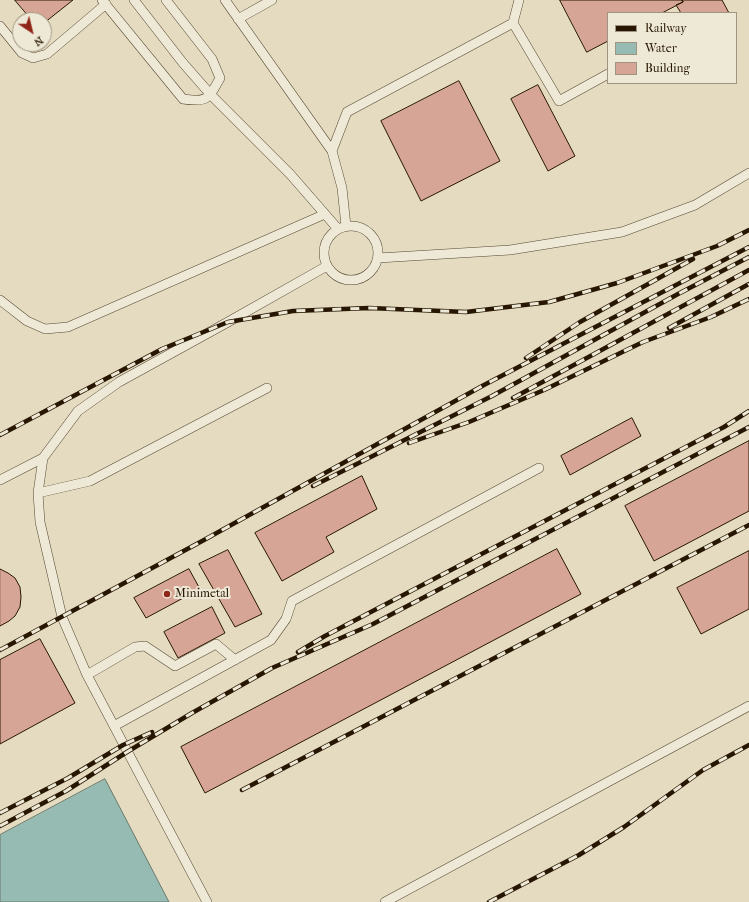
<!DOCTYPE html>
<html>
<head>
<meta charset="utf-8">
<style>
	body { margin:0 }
	#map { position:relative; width:749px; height:902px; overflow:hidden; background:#e5dbc0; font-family:"IM FELL French Canon",serif }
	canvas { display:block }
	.legend { position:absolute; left:607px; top:12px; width:130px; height:72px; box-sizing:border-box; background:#eee8d6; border:1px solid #9e9481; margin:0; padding:5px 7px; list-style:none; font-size:12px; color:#271702 }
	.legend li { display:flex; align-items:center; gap:8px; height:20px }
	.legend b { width:20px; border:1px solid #9e9481 }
	.north { position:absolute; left:12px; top:12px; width:40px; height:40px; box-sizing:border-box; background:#eee8d6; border:1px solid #9e9481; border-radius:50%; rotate:145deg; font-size:11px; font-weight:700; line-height:16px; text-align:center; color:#271702 }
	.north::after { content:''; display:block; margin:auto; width:14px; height:18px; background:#8f2418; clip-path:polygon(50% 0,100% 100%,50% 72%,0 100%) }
</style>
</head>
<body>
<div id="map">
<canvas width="749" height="902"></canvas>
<ul class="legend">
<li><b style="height:5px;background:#271702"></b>Railway</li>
<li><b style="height:11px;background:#96bbb2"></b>Water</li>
<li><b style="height:11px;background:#d6a595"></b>Building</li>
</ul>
<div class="north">N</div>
</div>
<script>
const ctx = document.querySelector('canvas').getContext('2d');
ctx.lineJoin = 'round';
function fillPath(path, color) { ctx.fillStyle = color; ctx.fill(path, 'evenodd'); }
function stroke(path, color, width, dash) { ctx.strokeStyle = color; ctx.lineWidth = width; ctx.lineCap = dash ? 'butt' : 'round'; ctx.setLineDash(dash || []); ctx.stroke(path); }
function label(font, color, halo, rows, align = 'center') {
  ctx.font = font + ' "IM FELL French Canon",serif'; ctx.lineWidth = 4; ctx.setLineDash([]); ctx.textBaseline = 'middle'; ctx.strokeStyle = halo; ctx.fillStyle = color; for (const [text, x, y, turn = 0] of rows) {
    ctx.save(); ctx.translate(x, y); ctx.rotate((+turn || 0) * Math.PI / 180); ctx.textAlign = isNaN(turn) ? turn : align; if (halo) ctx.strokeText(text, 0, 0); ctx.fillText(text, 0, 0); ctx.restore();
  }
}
const water = new Path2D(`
	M105,779L169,902H0V835Z`);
const building = new Path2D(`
	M15,0H73L44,23V20H32Z
	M560,0H682L683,2L662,13H608V41L587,52Z
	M682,0H722L729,13H681L676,5L683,2Z
	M459,81L500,161L421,201L381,121Z
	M538,85L575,156L548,171L511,99Z
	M632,418L641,436L570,475L561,456Z
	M749,441V511L654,561L625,506Z
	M362,476L377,509L326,537L334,552L282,581L255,533Z
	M557,549L581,594L205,793L181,747Z
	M228,550L262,614L235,627L199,564Z
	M749,551V609L701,634L677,588Z
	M0,569L8,573L15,578L20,587L21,597L20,607L15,616L9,621L0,626Z
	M189,569L200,589L146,618L134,598Z
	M212,607L225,633L178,658L164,632Z
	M40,639L75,703L0,744V660Z`);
const lane = new Path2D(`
	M102,0L183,99C208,103 209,98 220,78L212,59L166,0
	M134,0L183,63L211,95L290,174L338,229
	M225,0L332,151
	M238,19L272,0
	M513,23L559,101L608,74
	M0,26L22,53L33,58L47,54L106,4
	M324 253a27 27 0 1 1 54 0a27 27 0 1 1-54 0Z
	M346,226L342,188L332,151L347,112L513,23L519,0
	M378,258L510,250L622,232L695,205L749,173
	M0,300L27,321L45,329L68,327L325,214
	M0,480L43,458
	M38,493L90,481L267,388
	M87,675L135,647L145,646L175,666L216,644L235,660
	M114,726L271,640L286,619L292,601L539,468
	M207,902L87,675L62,617L40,522L38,493L43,458L78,411L119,382L228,322L327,266
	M385,902L749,706`);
const rail = new Path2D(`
	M669,328L749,284
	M526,358L580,322L693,259
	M513,398L749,270
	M0,435L162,349L228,322L293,311L369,308L466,312L549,302L617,283L717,246L749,230
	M409,443L469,422L544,390L643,342L711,317L749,299
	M313,486L492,396L678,294L749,257
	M0,650L204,540L484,385L749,247
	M298,652L325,636L724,427L749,411
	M242,790L749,525
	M0,813L68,778L123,745L152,732
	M0,826L66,791L127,752L192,713L272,668L373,624L749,427
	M489,902L579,855L624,827L703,770L749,745`);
const markers = [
	[167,594,4,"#8f2418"]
];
const poiNames = [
	["Minimetal",175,594]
];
fillPath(water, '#96bbb2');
stroke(water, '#6a796c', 1);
fillPath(building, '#d6a595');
stroke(building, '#271702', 1);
stroke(lane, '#564832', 10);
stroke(lane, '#eee8d6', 9);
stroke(rail, '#271702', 4.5);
stroke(rail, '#eee8d6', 3, [9]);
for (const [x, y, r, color] of markers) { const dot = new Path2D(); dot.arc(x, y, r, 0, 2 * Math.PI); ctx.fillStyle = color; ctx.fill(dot); stroke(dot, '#eee8d6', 1.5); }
label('12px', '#271702', '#eee8d6', poiNames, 'left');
</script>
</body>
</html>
